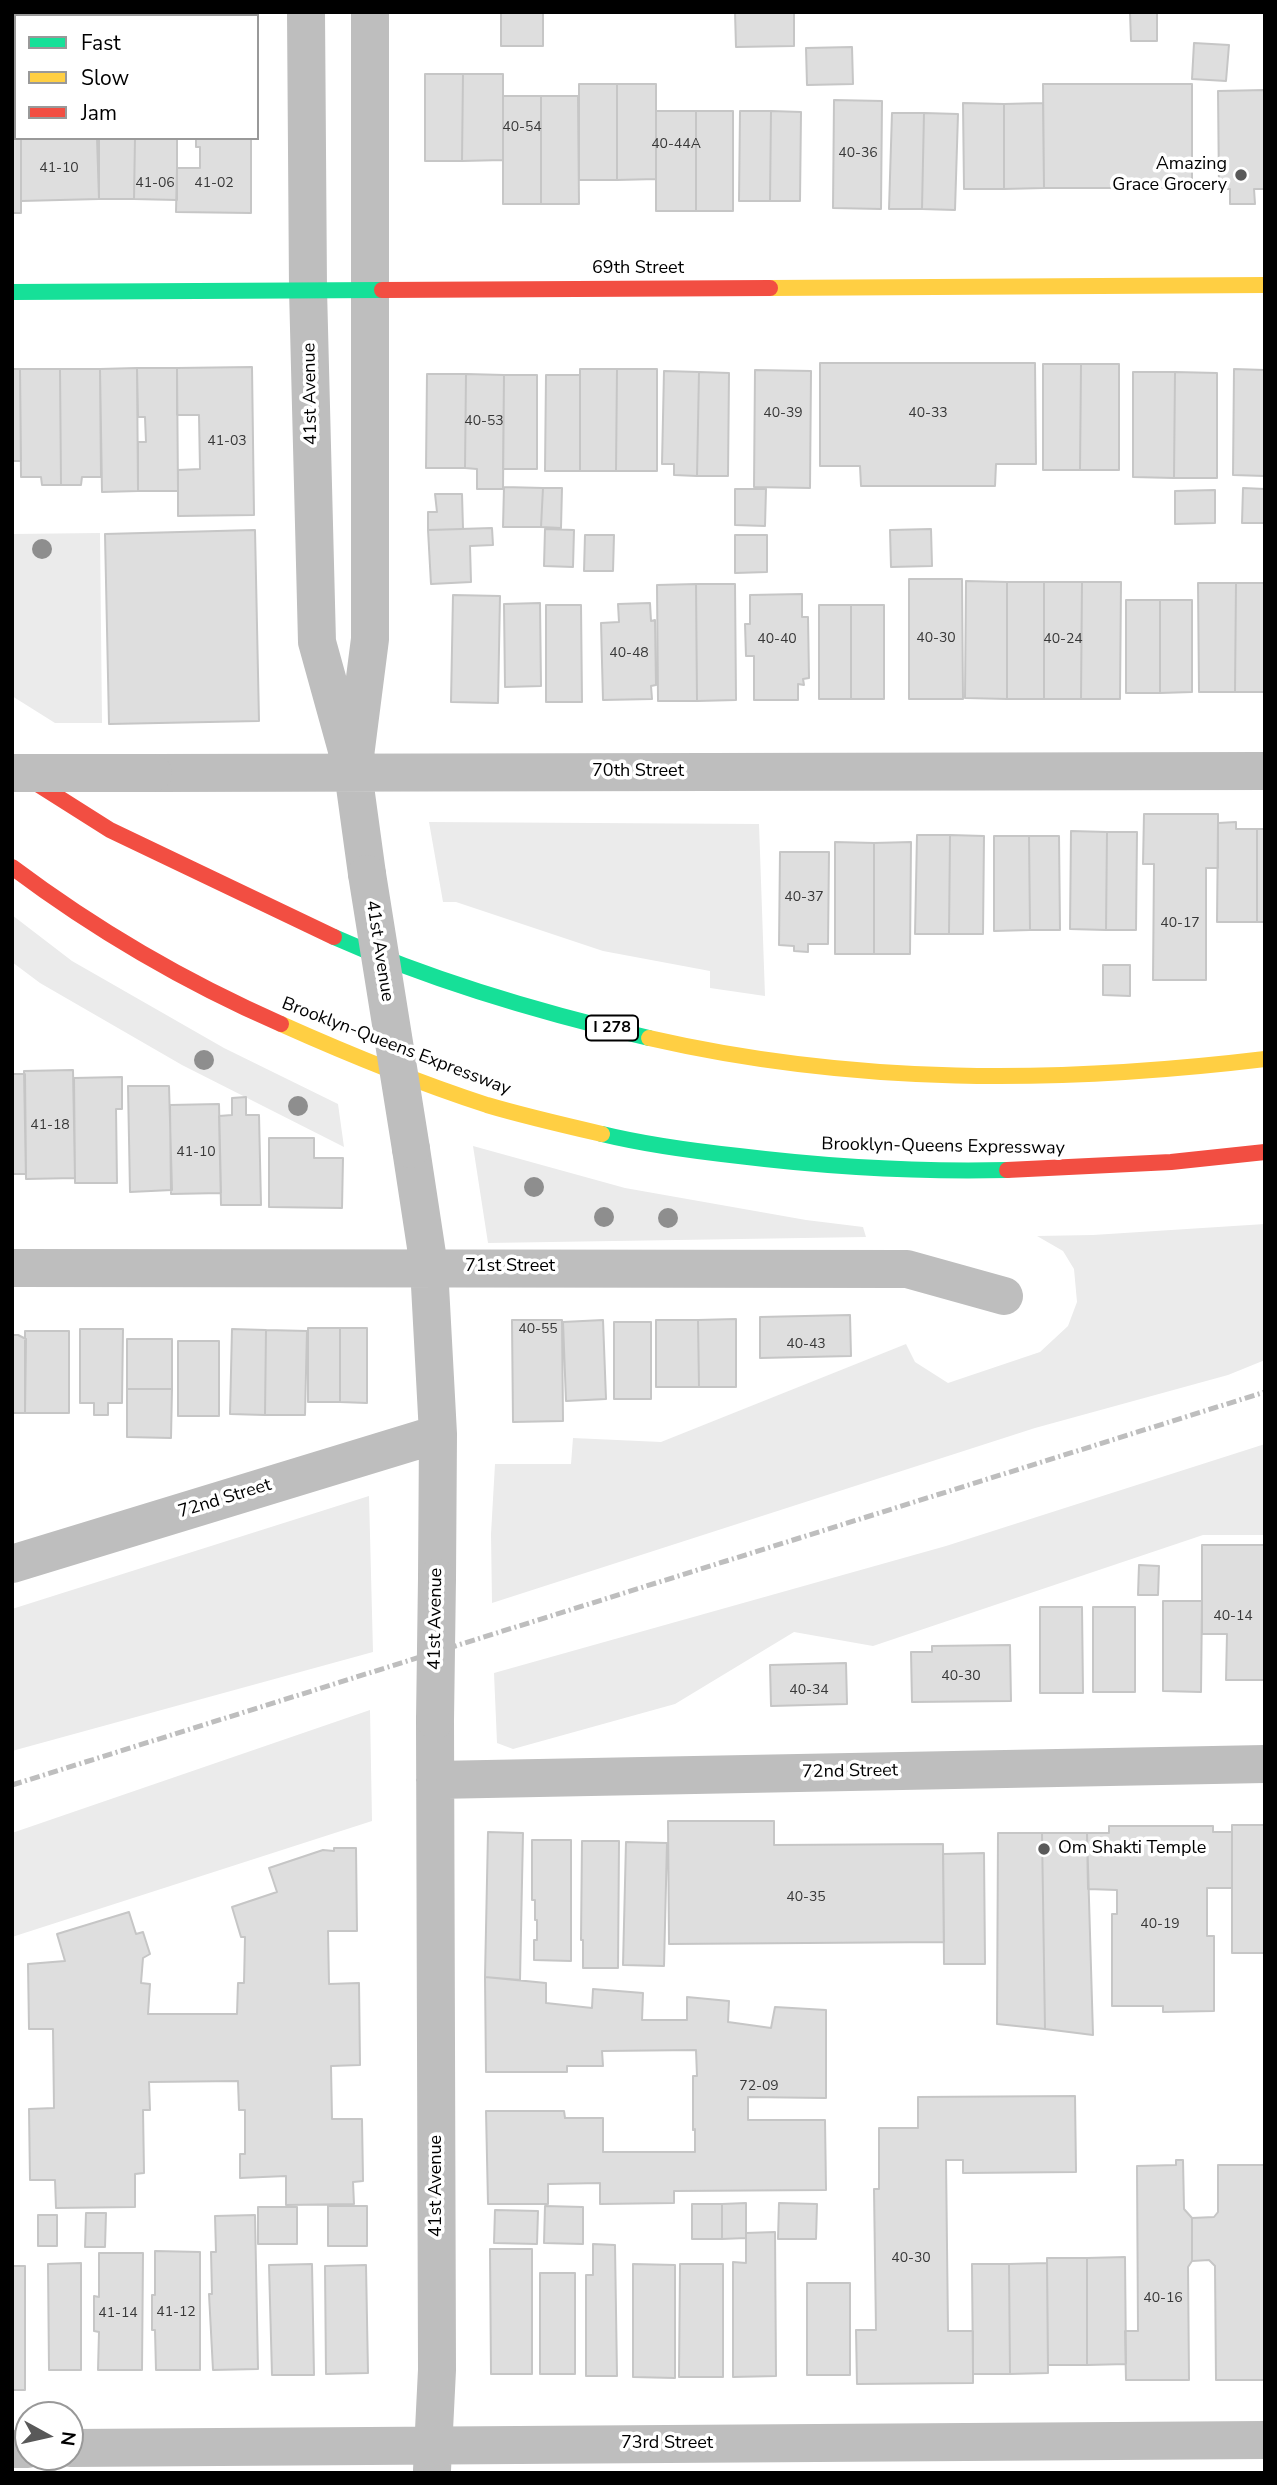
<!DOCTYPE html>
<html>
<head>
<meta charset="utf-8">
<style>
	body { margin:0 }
	#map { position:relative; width:1277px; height:2485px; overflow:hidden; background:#fff; font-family:"Nunito Sans",sans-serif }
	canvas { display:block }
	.frame { position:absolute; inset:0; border:14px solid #000; pointer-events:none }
	.legend { position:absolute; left:14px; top:14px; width:245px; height:126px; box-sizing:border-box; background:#fff; border:2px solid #999; margin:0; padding:9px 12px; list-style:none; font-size:21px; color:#000 }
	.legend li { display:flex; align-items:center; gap:14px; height:35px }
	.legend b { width:35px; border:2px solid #999 }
	.north { position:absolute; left:14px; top:2401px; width:70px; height:70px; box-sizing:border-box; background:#fff; border:2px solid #999; border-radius:50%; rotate:98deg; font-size:19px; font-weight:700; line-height:28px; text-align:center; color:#000 }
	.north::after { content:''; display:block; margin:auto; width:24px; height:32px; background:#595959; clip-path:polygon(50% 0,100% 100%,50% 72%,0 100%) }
</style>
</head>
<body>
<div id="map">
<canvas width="1277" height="2485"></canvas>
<div class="frame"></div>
<ul class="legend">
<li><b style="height:9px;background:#16e098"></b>Fast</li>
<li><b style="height:9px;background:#ffcf43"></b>Slow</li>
<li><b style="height:9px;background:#f24e42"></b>Jam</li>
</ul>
<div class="north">N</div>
</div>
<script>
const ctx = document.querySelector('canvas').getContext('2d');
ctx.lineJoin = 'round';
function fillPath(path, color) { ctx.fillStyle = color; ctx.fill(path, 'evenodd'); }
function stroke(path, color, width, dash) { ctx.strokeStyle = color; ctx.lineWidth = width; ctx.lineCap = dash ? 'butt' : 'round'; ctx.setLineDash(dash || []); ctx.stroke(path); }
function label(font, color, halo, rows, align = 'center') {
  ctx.font = font + ' "Nunito Sans",sans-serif'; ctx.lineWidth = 7; ctx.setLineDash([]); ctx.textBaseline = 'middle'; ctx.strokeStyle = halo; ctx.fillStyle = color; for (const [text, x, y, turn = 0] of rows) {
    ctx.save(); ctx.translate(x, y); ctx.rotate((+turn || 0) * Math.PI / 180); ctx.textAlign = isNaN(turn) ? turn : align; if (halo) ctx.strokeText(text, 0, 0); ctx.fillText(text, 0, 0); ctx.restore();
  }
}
const green = new Path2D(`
	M100,533L102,723H55L12,696V534Z
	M429,822L759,824L765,996L710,988V971L603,951L456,902H443Z
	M12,915L72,961L224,1048L338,1104L344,1147L182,1065L40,983L12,962Z
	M473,1146L625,1188L806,1220L863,1227L866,1237L488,1243Z
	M1265,1224V1360L1228,1375L1035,1428L492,1603L491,1534L495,1464H571L573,1438L661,1442L906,1344L915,1362L948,1383L1040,1352L1068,1326L1077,1302L1074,1269L1063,1251L1037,1236L1093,1235Z
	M1265,1444V1535H1203L873,1646L794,1632L675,1704L513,1749L497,1743L494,1673L946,1546Z
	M369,1496L373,1652L12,1751V1609Z
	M370,1710L372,1821L12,1937V1833Z`);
const building = new Path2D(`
	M135,12H174V16H135Z
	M174,12H217V16H174Z
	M501,12H543V46H501Z
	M735,12H794V46L736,47Z
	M1130,12H1157V41H1131Z
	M1194,43L1229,45L1226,81L1192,79Z
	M852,47L853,84L807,85L806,48Z
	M425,74H463L462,161H425Z
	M463,74H503V160L462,161Z
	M579,84H617V180H579Z
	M617,84H656V179L617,180Z
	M1043,84H1192V188H1044Z
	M1265,90V189H1254L1255,204H1230V189H1219L1218,91Z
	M503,96H541V204H503Z
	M541,96H578L579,204H541Z
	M834,100L882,101L881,209L833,208Z
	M963,103L1004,104V189H964Z
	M1043,103L1044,188L1004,189V104Z
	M12,108H16V138H21V213H12Z
	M656,111H696V211H656Z
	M696,111H733V211H696Z
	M740,111H771L770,201H739Z
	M771,111L801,112L800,201H770Z
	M892,113H924L922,209H889Z
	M924,113L958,114L955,210L922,209Z
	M21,138H97L99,199L21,201Z
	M99,138H135L134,199H99Z
	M135,138H177V200L134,199Z
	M196,138H251V213L176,212L177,168H200V147H196Z
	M820,363H1035L1036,464H996L995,486H861L860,466H820Z
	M1043,364H1081L1080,470H1043Z
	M1081,364H1119V470H1080Z
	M252,367L254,515L178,516V470L200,469L199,415H177V368Z
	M137,368H177L178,491H138V442H146L145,417H138Z
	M137,368L138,491L102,492L100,369Z
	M12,369H20L21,461H12Z
	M20,369H60L61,485H42L41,477H21Z
	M60,369H100L101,477H82L81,485H61Z
	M580,369H617L616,471H580Z
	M617,369H657V471H616Z
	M1234,369L1265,370V476L1233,475Z
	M755,370L811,371L810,488L754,487Z
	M664,371L699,372L697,476L674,475V464H662Z
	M699,372L729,373L728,476H697Z
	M1133,372H1175L1174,478L1133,477Z
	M1175,372L1217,373V478H1174Z
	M427,374H466L465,468H426Z
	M466,374L504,375L503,489H477V469L465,468Z
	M504,375H537V469H503Z
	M546,375H580V471H545Z
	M504,487L543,488L541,527H503Z
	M543,488H562L561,528L541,527Z
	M1243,488L1265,489V523H1242Z
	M735,489H766L765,526L735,525Z
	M1215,490V523L1175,524V491Z
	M435,494H462L463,529L428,530V512H437Z
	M492,528L493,545L470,546L471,582L431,584L428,530Z
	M545,529L574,530L573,567L544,566Z
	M931,529L932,566L891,567L890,530Z
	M255,530L259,721L109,724L105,534Z
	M585,535H614L613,571H584Z
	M735,535H767V572L735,573Z
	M909,579H962L963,699H909Z
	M966,581L1007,582V699L965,698Z
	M1007,582H1044V699H1007Z
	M1044,582H1082L1081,699H1044Z
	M1082,582H1121L1120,699H1081Z
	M1198,583H1236L1235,692H1199Z
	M1236,583H1265V692H1235Z
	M696,584H735L736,700L697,701Z
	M696,584L697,701H658L657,585Z
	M802,594V617H808L809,678L803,679L804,685L798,684V700H754V656H746L745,624H750V595Z
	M453,595L500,596L498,703L451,702Z
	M1126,600H1160V693H1126Z
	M1160,600H1192V692L1160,693Z
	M540,603L541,686L505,687L504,604Z
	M650,603L651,621L655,620L656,685L651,686L652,699L603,700L601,623L619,622L618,604Z
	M546,605H581L582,702H546Z
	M819,605H851V699H819Z
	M851,605H884V699H851Z
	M1144,814H1218V868H1206V980H1153L1154,864H1143Z
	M1236,822V829H1257V922H1217L1218,823Z
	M1257,829H1265V922H1257Z
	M1071,831L1107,832L1106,930L1070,929Z
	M1107,832H1137L1136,930H1106Z
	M917,835H950L949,934H915Z
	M950,835L984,836L983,934H949Z
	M994,836H1029L1030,930L994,931Z
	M1029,836H1059L1060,930H1030Z
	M835,842L874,843V954H835Z
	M911,842L910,954H874V843Z
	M780,852H829L828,944H808V952L794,951V946L779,945Z
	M1103,965H1130V996L1103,995Z
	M73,1070L75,1178L26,1179L24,1071Z
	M12,1074H25L26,1174H12Z
	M122,1077V1109H116L117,1183H75L74,1078Z
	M128,1086H169L172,1190L130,1192Z
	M246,1097V1115H259L261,1205H221L219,1116L232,1115V1098Z
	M219,1104L221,1193L171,1194L170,1105Z
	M269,1138H314V1158H343L342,1208L269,1207Z
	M850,1315L851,1356L760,1358V1317Z
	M736,1319V1387H699L698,1320Z
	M512,1320H562L563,1421L513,1422Z
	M603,1320L606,1399L566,1401L563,1322Z
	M656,1320H698L699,1387H656Z
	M614,1322H651V1399H614Z
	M308,1328H340V1402H308Z
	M340,1328H367V1403L340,1402Z
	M80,1329H123L122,1403H108V1415H94V1403H80Z
	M232,1329L266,1330L265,1415L230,1414Z
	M266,1330L307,1331L305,1415H265Z
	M25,1331H69V1413H25Z
	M12,1335H18L26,1339L25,1413H12Z
	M127,1339H172V1389H127Z
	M178,1341H219V1416H178Z
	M127,1389H172L171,1438L127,1437Z
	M1202,1545H1265V1680H1226L1227,1634H1202Z
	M1139,1565L1159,1566L1158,1595H1138Z
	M1163,1601H1202L1201,1692L1163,1691Z
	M1040,1607H1082L1083,1693H1040Z
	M1093,1607H1135V1692H1093Z
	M1010,1645L1011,1701L912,1702L911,1652H932V1646Z
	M846,1663L847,1704L771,1706L770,1665Z
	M668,1821H774V1845L943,1844L944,1942L669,1944Z
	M1232,1825H1265V1953H1232Z
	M1109,1826H1213V1832H1232V1888H1207V1936H1214V2011L1163,2012V2006H1112V1914H1117V1890L1088,1889L1087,1833H1109Z
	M488,1832L523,1833L520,1980L485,1977Z
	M998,1833H1042L1045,2029L997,2024Z
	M1042,1833H1087L1093,2035L1045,2029Z
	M532,1840H571V1961L534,1960V1940H537V1920H535V1900H532Z
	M582,1841H619L618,1968H583V1940H581Z
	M626,1842L667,1843L664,1966L623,1965Z
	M334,1848H356L357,1931H328L329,1984L359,1983L360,2065L331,2066L332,2119H362L363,2181L353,2182L354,2204L286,2205V2176L240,2178V2154H245V2110H239L238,2081L149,2082L150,2110H143L144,2173L135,2174V2207L56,2208L55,2180H30L29,2109L54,2108L53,2029H29L28,1964L65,1961L57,1934L129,1912L136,1934L143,1932L150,1954L143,1958L141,1983L150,1984L148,2014H237L238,1983H244L245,1937H241L232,1907L277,1892L269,1868L323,1850L334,1851Z
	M984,1853L985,1964H944L943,1854Z
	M485,1977L546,1983V2003L592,2008L593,1989L643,1993L642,2020H687V1997L729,2001L728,2022L771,2028L775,2007L826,2010V2098L748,2097V2120H825L826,2190L674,2191V2203L600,2204V2183L548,2184V2204H488L486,2111H564L565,2118H603V2152H695V2129L693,2130V2076H697L696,2050L602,2051L603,2066H567V2072H486Z
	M1075,2096L1076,2172L963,2173V2160H946L948,2331H973V2383L857,2384L856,2330H876L874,2189H879V2128H918V2097Z
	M1176,2160H1183L1184,2209L1192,2218V2261L1188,2267L1189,2380H1126L1125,2331H1138L1137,2166L1176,2165Z
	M1218,2165H1264L1265,2380H1216L1215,2266L1209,2260L1192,2261V2218L1214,2217L1218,2212Z
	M746,2203V2238L722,2239V2204Z
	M779,2203L817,2204L816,2239H778Z
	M692,2204H722V2239H692Z
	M328,2206H367V2246H328Z
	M545,2206L583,2207V2244L544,2243Z
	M258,2207H297V2244H258Z
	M495,2210L538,2211L537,2244L494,2243Z
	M86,2213H106L105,2247H85Z
	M38,2215H57V2246H38Z
	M255,2215L258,2369L213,2370L209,2294H212L211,2252H216L215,2216Z
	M775,2232L776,2376L733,2377V2262L746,2263V2233Z
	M593,2244L615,2245L617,2376H586V2275H593Z
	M490,2249H532V2374H491Z
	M155,2251L200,2252V2370H156L155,2330H152V2295H155Z
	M99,2253H143L142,2370H98L99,2332L94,2331V2296L99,2297Z
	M1125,2257L1126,2364L1087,2365V2258Z
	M1047,2258H1087V2365H1048Z
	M81,2263V2370H49L48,2264Z
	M1047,2263L1048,2373L1010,2374L1009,2264Z
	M312,2264L314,2375H272L269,2265Z
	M633,2264L675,2265V2378L633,2377Z
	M680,2264H723V2377H679Z
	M972,2264H1009L1010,2374H973Z
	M366,2265L368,2373L326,2374L325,2266Z
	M12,2266H25V2390H12Z
	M540,2273H575V2374H540Z
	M807,2283H850V2375H807Z`);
const street = new Path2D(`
	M306,12L308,289L317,642L353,772L367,874
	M355,756L370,639V12
	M153,773L1265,771
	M411,1149L429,1267L438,1434L437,1578
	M12,1268L907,1269L1004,1296
	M12,1564L438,1434
	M435,1780L1265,1764
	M70,2448L1265,2440
	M12,2449H28
	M432,2470L437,2370L435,1720`);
const fast = new Path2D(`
	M12,292L382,290
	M334,937C435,982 542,1013 649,1038
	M602,1134C647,1145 693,1151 739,1156C828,1167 918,1172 1007,1170`);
const slow = new Path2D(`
	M770,288L1265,285
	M281,1024C348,1054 416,1082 487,1105C524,1116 563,1125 602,1134
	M649,1038C854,1085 1057,1084 1265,1059`);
const jam = new Path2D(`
	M382,290L770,288
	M12,768L110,830L334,937
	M12,867C96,930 185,982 281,1024
	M1007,1170L1171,1162L1265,1152`);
const rail = new Path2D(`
	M12,1785L1265,1392`);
const streetBridge = new Path2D(`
	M12,773H153
	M367,874L411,1149
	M435,1720L437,1578`);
const trees = [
	[42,549],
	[204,1060],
	[298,1106],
	[534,1187],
	[604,1217],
	[668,1218]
];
const markers = [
	[1241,175,7,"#595959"],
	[1044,1849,7,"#595959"]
];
const numberNames = [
	["40-54",522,128],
	["40-44A",676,145],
	["40-36",858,154],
	["41-10",59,169],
	["41-06",155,184],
	["41-02",214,184],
	["40-39",783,414],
	["40-33",928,414],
	["40-53",484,422],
	["41-03",227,442],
	["40-30",936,639],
	["40-40",777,640],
	["40-24",1063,640],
	["40-48",629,654],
	["40-37",804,898],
	["40-17",1180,924],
	["41-18",50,1126],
	["41-10",196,1153],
	["40-55",538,1330],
	["40-43",806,1345],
	["40-14",1233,1617],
	["40-30",961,1677],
	["40-34",809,1691],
	["40-35",806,1898],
	["40-19",1160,1925],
	["72-09",759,2087],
	["40-30",911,2259],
	["40-16",1163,2299],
	["41-12",176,2313],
	["41-14",118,2314]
];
const shields = [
	[612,1028,52]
];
const shieldNames = [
	["I 278",612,1028]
];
const poiNames = [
	["Amazing",1227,165],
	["Grace Grocery",1227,186],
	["Om Shakti Temple",1058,1849,"left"]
];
const streetNames = [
	["69th Street",638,269],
	["41st Avenue",311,394,-91],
	["70th Street",638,772],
	["41st Avenue",379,951,81],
	["Brooklyn-Queens Expressway",396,1047,21],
	["Brooklyn-Queens Expressway",943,1147,1],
	["71st Street",510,1267],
	["72nd Street",225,1499,-17],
	["41st Avenue",436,1619,-89],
	["72nd Street",850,1772,-1],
	["41st Avenue",437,2186,-90],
	["73rd Street",667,2444]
];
fillPath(green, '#ebebeb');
fillPath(building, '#dedede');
stroke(building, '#c6c6c6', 2);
stroke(street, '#bebebe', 38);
stroke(fast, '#16e098', 16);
stroke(slow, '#ffcf43', 16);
stroke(jam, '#f24e42', 16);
stroke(rail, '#bebebe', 5, [10, 3.5, 2, 3.5]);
stroke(streetBridge, '#bebebe', 38);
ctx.fillStyle = '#8e8e8e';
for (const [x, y] of trees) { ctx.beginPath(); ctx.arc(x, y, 10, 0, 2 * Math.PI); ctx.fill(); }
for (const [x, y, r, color] of markers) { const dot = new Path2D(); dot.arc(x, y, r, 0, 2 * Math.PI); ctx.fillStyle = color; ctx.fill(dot); stroke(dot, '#fff', 2.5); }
label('14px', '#383838', null, numberNames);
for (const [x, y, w] of shields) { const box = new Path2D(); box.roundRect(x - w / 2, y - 12.5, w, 25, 5); ctx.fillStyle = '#fff'; ctx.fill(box); stroke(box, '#000', 2); }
label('bold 16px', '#000', null, shieldNames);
label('18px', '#000', '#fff', poiNames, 'right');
label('18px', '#000', '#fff', streetNames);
</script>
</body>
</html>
